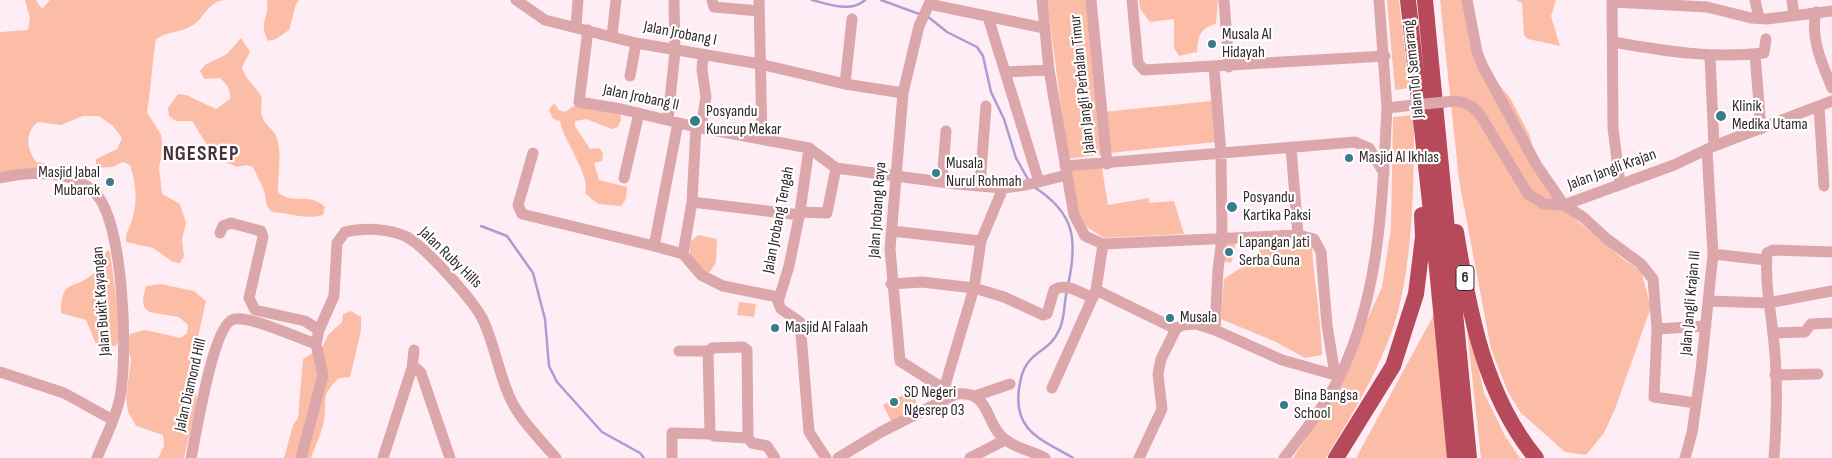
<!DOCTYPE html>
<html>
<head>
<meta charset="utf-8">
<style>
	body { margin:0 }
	canvas { display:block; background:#feedf5 }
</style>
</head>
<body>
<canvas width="1832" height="458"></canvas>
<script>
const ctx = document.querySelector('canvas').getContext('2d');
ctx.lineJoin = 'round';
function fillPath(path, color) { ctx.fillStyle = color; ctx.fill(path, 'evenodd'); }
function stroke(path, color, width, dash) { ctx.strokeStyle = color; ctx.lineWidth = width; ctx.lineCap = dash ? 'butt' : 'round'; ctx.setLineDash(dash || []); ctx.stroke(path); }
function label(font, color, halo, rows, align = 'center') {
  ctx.font = font + ' "Sofia Sans Condensed",sans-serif'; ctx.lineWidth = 4.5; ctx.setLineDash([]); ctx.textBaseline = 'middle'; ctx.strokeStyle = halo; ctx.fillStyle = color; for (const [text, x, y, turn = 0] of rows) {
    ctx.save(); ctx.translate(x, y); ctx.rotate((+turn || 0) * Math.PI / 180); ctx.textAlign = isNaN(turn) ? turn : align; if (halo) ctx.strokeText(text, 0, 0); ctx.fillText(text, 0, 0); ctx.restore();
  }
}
const green = new Path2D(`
	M25,0H36L42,9L50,0H224C208,2 205,17 193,25C182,33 167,31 156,39C152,64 151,88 147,112L161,135L163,151L159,167L162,194L180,204L186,223L182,239L184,256L180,263L173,262L153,248L126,242C125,231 130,229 132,220C138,200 136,184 130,165L123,162L112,167L96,168V159L117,149L122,138L113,126L99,116H83L61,125L38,122C24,133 27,148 36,162L44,163L43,170L0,173V32L28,30L30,18Z
	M267,0H299L296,4L289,30L276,39L268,41C258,22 270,16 267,0Z
	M1047,0H1089L1103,112L1212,101L1216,142L1109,153L1068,159Z
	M1139,0H1218L1216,24C1200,28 1198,36 1197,52L1179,56L1174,48V19L1150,22L1140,9Z
	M1387,0H1399L1409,88L1395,90Z
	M1440,0H1463L1470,44L1480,61L1510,98L1529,134L1540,171L1566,211L1623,259L1641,271L1651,307L1615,409L1604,433L1586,455L1565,452L1520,412L1507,390L1491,349L1459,180Z
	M1516,0H1556L1551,16L1560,46L1528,39L1524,35L1522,3Z
	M241,38L250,52L242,67C245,80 255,85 261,96C263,101 260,110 262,116C264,125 274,129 277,138C282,153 278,175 278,192C292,206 308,191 325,207L323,215C306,220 290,213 272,212L267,206L264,190L253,167L246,165L237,167L221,160L209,148L192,121H176L169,116L168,108L178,94L186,95L216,109L230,99C231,89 227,85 220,78L204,79L200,71L205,65L227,54Z
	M554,103L559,110L565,112L577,104L620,112L621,120L618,127L612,129L586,119L575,121V126L590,149L599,148L603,153L602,161L594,163L599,180L627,187L626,199L621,206L598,204L585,193C591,175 563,140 560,121L553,119L549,110Z
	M1414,115C1414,183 1414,282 1387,344C1371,384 1348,421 1326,458H1293L1332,398L1382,287L1391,228L1393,117Z
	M1102,168L1108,205L1149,198V203L1174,201L1184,234L1104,238L1087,227L1079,214L1070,171Z
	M698,235L717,239L716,262L710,272H703L690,257V242Z
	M1226,241L1236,243L1231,263L1221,261Z
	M1261,245L1312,246C1314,283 1321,319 1322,355L1305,358L1276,342L1221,319L1224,279L1239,269L1256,263Z
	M107,250L110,252L119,316L118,342L116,346L96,344L86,320L61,313C61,277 74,291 93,274C100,269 103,258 107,250Z
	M161,284L194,291L206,301L193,359L197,403L184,458H158L164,446L163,435L136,426L128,412L126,397L131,360L127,343L130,334L145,330L181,338L187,333L188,325L179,317L149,312L144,307L143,298L146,286Z
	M739,302L756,304L754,317L737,315Z
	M1464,303L1484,393L1505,436L1520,458H1481Z
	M1437,309L1450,458H1356Z
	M351,311L361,317V331L350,377L339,378C319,398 328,397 324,420C322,433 315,446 311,458H284L293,425L298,418L303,359L323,346L328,335L342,322L343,314Z
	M911,391L919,407L891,421L883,405Z`);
const stream = new Path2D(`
	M812,0C828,4 851,13 865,0
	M881,0L922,15
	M927,16L947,32L977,47L983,56L991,92L1004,119L1016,158L1029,181
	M1034,187C1075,213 1078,240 1068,285
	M481,226L507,236L533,273L545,319L549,366L557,382L602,432L640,453L644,458
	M1067,290C1064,302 1065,317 1060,328C1051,350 1037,349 1027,364C1022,371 1020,381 1019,389C1013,432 1043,440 1073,458`);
const minor = new Path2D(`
	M516,0L545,20L636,43L760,64L845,84L903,93
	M712,0L714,7L759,11
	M759,0L762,138
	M931,0L919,26L903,93L890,249L900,361L944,389L956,394
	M1042,0L1049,70L1074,215L1085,236L1103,244L1298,235L1314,239L1321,252L1327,325L1335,375
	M1091,0L1107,164
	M1132,0L1138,63L1144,70L1385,56
	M1224,0L1229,67
	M1379,0L1387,108
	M1467,0L1477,52L1483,67L1536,164L1564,205L1583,217L1607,239L1641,264L1653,279L1657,329L1654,397L1696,403
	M1612,0L1613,128L1620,184
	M1755,0L1759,18
	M1792,0L1794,15
	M1612,2L1707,7L1751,18L1767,19L1832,11
	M929,4L1044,28
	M1816,12C1810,39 1822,63 1832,88
	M988,17L1005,72L1049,70
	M576,27L578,0
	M588,30L579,102L621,109L696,127L809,148L836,168L956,184L1003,188L1026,185L1067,175
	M612,36L616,0
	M1613,42C1664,51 1713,59 1764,53L1766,39
	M1755,54L1761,129
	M1710,56L1714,146
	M1214,67L1221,154L1222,238L1218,270L1215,330
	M1005,72L1039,182
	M630,76L636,43
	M845,84L852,19
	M1445,102C1460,100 1468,102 1479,113L1528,194L1544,204L1564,205L1674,165L1714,146L1832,101
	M1819,106L1824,186
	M668,120L675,51L674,0
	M678,123L654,246L683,254L701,275L723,286L778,297
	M701,128L706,97L702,70L703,56
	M1291,147L1298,235
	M809,148L800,212L789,266L778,302L781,309L800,322L809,432L826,458
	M533,153L518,205L522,214L654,246
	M1065,166L1355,142L1369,148L1384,173
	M0,178C31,171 74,169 97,195C124,227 128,356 120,397C116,418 105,438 97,458
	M624,178L639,113
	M942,182L946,131
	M980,185L986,106
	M692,202L800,215
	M800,212L827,213L836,168
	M892,231L981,241
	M220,233L223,226L231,223L261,231L263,237L249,298L255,310L305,321L319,330
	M683,254L692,202L696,127
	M1713,254L1766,260
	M891,284L922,282L974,288L981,241L1003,188
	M1096,290L1176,329
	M1708,301L1768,303L1832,291
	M1657,329L1706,326
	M1773,333L1805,332L1811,324L1832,323
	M679,351H709
	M412,368L414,350
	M0,372L64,393L113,420
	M1775,375L1818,374
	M1052,388L1096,290L1103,244
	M944,389L974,288L1004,297L1043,315L1047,314L1054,290C1065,282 1081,293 1093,298
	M975,396L1010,384
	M748,438L714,436L710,432L708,353L712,348L743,347L747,350L748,438L752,443L767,446L775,458
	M672,456V433L710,434
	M191,458C196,436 213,321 235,319C253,317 298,338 316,344
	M301,458L323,375L316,344L319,330L334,296L337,243L345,232C364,227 388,229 405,236C424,245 476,303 484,322C495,347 499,374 510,398C520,420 540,439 556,458
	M383,458L412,368H416L421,373L450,458
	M838,458L881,432L956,394C992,390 984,425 1006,440C1017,449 1033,451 1045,458
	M970,458L1005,440
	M1139,458L1162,409L1158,374L1161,359L1176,329L1182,325L1196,324L1215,330L1282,360L1339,376
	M1284,458C1304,432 1325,406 1340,376C1381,291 1382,200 1387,108L1414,105
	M1685,458L1692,433L1701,370L1713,254L1707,150
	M1774,458C1777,417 1778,375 1773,334C1770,305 1765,283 1767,253L1773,250L1832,252`);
const highway = new Path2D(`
	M1408,0L1436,258L1455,458
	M1425,0L1469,458
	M1456,232C1469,311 1484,395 1536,458
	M1336,458L1393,366L1416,294L1423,237L1422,215`);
const minorBridge = new Path2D(`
	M1414,105L1445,102`);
const markers = [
	[1212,44,5,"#387b8b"],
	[1721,116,6,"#387b8b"],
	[695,121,6,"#387b8b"],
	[1349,158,5,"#387b8b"],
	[936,173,5,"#387b8b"],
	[110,182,5,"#387b8b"],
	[1232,207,6,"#387b8b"],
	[1229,252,5,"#387b8b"],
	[1170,318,5,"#387b8b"],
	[775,328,5,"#387b8b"],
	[894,402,5,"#387b8b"],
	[1284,405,5,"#387b8b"]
];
const shields = [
	[1465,278,18]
];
const shieldNames = [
	["6",1465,278]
];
const streetNames = [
	["Jalan Jrobang I",680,34,11],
	["Jalan Tol Semarang",1414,69,-96],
	["Jalan Jangli Perbalan Timur",1083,84,-96],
	["Jalan Jrobang II",641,98,12],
	["Jalan Jangli Krajan",1612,170,-20],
	["Jalan Jrobang Raya",878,210,-86],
	["Jalan Jrobang Tengah",779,220,-79],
	["Jalan Ruby Hills",450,258,44],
	["Jalan Bukit Kayangan",102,301,-94],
	["Jalan Jangli Krajan III",1691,303,-85],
	["Jalan Diamond Hill",191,385,-77]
];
const poiNames = [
	["Musala Al",1222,35],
	["Hidayah",1222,53],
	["Klinik",1732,107],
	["Medika Utama",1732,125],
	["Posyandu",706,112],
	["Kuncup Mekar",706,130],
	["Masjid Al Ikhlas",1359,158],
	["Musala",946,164],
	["Nurul Rohmah",946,182],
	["Masjid Jabal",100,173,"right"],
	["Mubarok",100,191,"right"],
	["Posyandu",1243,198],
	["Kartika Paksi",1243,216],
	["Lapangan Jati",1239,243],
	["Serba Guna",1239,261],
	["Musala",1180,318],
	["Masjid Al Falaah",785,328],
	["SD Negeri",904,393],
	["Ngesrep 03",904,411],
	["Bina Bangsa",1294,396],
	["School",1294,414]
];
const districtNames = [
	["NGESREP",201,155]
];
fillPath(green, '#fcbda6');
stroke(stream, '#a99dd4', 2.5);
stroke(minor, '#dca7aa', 11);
stroke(highway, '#b64a5a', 16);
stroke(minorBridge, '#dca7aa', 11);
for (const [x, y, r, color] of markers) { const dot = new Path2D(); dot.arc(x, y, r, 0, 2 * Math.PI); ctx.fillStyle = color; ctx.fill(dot); stroke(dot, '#fff', 2); }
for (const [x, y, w] of shields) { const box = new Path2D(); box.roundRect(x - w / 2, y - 12.5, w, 25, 4); ctx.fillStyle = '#fff'; ctx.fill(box); stroke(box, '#32272c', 1); }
label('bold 15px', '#32272c', null, shieldNames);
label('16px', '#32272c', '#fff', streetNames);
label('16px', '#32272c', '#fff', poiNames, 'left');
ctx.letterSpacing = '1px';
label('bold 21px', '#47313c', '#fff', districtNames);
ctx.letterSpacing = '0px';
</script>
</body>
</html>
